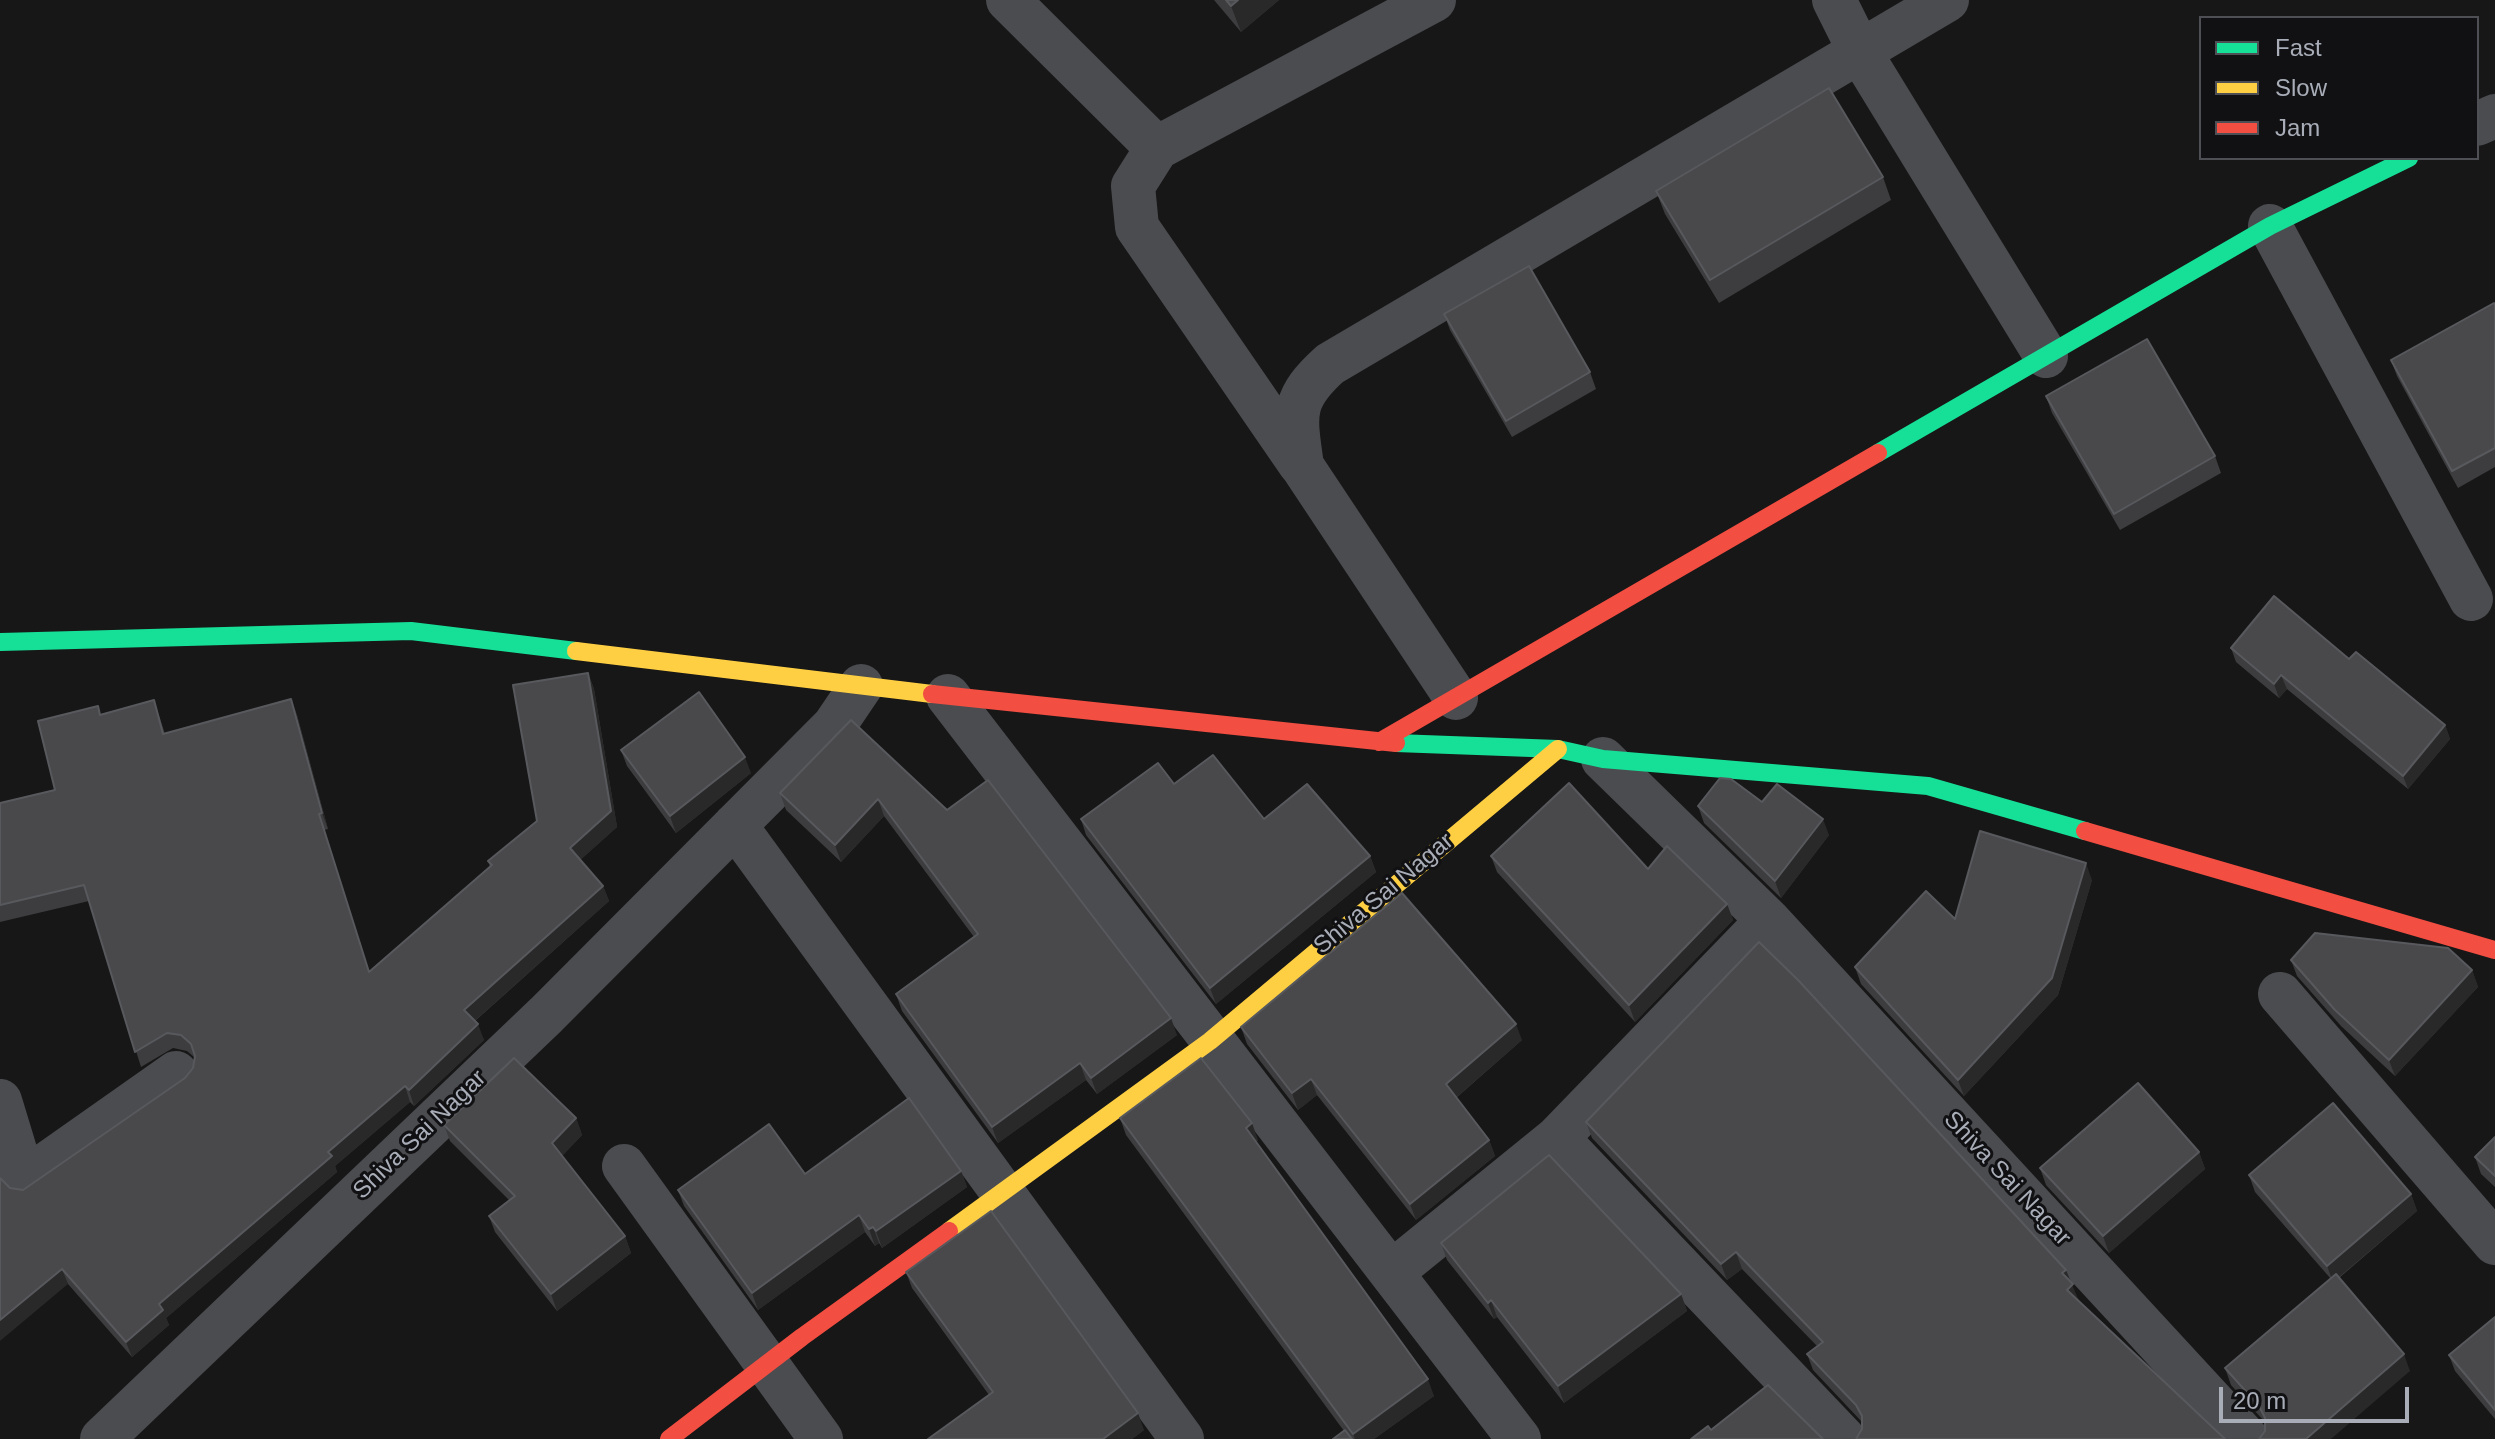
<!DOCTYPE html>
<html>
<head>
<meta charset="utf-8">
<style>
	body { margin:0 }
	#map { position:relative; width:2495px; height:1439px; overflow:hidden; background:#171717; font-family:Helvetica,sans-serif }
	canvas { display:block }
	.legend { position:absolute; left:2199px; top:16px; width:280px; height:144px; box-sizing:border-box; background:#111113; border:2px solid #4d4f55; margin:0; padding:10px 14px; list-style:none; font-size:24px; color:#a8adb8 }
	.legend li { display:flex; align-items:center; gap:16px; height:40px }
	.legend b { width:40px; border:2px solid #4d4f55 }
	.scale { position:absolute; left:2219px; top:1387px; width:190px; height:36px; box-sizing:border-box; border:4px solid #a8adb8; border-top:0; padding-left:10px; font-size:24px; line-height:28px; white-space:nowrap; color:#a8adb8; -webkit-text-stroke:6px #111113; paint-order:stroke }
</style>
</head>
<body>
<div id="map">
<canvas width="2495" height="1439"></canvas>
<ul class="legend">
<li><b style="height:10px;background:#16e098"></b>Fast</li>
<li><b style="height:10px;background:#ffcf43"></b>Slow</li>
<li><b style="height:10px;background:#f24e42"></b>Jam</li>
</ul>
<div class="scale">20 m</div>
</div>
<script>
const ctx = document.querySelector('canvas').getContext('2d');
ctx.lineJoin = 'round';
function stroke(path, color, width, dash) { ctx.strokeStyle = color; ctx.lineWidth = width; ctx.lineCap = dash ? 'butt' : 'round'; ctx.setLineDash(dash || []); ctx.stroke(path); }
function fillPath(path, color) { ctx.fillStyle = color; ctx.fill(path, 'evenodd'); }
function label(font, color, halo, rows, align = 'center') {
  ctx.font = font + ' Helvetica,sans-serif'; ctx.lineWidth = 6; ctx.setLineDash([]); ctx.textBaseline = 'middle'; ctx.strokeStyle = halo; ctx.fillStyle = color; for (const [text, x, y, turn = 0] of rows) {
    ctx.save(); ctx.translate(x, y); ctx.rotate((+turn || 0) * Math.PI / 180); ctx.textAlign = isNaN(turn) ? turn : align; if (halo) ctx.strokeText(text, 0, 0); ctx.fillText(text, 0, 0); ctx.restore();
  }
}
const street = new Path2D(`
	M1008,0L1157,148
	M1834,0L1861,54L2046,356
	M2477,124L2495,116
	M2270,226L2471,599
	M1300,464L1137,227L1133,186L1157,148L1434,0
	M948,696L1519,1439
	M1456,698L1302,466C1295,415 1290,400 1330,364L1947,0
	M1603,759L1768,920L2247,1439
	M735,825L1182,1439
	M2280,994L2495,1243
	M0,1101L24,1180L176,1073
	M1557,1138L1844,1439
	M624,1166L821,1439
	M1392,1272L1557,1138L1768,920
	M102,1439L546,1015L834,726L861,686`);
const fast = new Path2D(`
	M1878,453L2270,226L2409,158
	M0,642L411,631L576,651
	M1396,743L1558,749L1603,759L1928,786L2085,831`);
const slow = new Path2D(`
	M576,651L932,694
	M949,1231L1210,1041L1558,749`);
const jam = new Path2D(`
	M932,694L1396,743
	M1379,742L1878,453
	M2085,831L2495,950
	M669,1439L802,1337L949,1231`);
const wall = new Path2D(`
	M1214,0H1279L1241,32Z
	M1883,177L1891,200L1719,303L1665,214L1656,191Z
	M2495,305V467L2458,488L2397,376L2391,360Z
	M1444,314L1590,372L1596,389L1512,437L1450,330Z
	M2046,396L2215,456L2221,473L2120,530L2052,413Z
	M2231,648L2349,659L2445,725L2450,739L2408,789L2287,689L2279,698L2236,662Z
	M588,673L594,689L617,827L580,860L603,886L609,901L475,1021L484,1040L414,1106L410,1102L335,1166L337,1172L166,1318L169,1325L132,1357L68,1284L10,1188L23,1190L185,1078L193,1068L195,1058L187,1051L173,1048L141,1067L89,901L0,922V803L55,790L101,714L154,700L165,734L291,699L297,715L328,829L324,830L369,972L490,867L488,861L537,821Z
	M851,720L1177,1035L1097,1094L1086,1080L998,1143L902,1011L896,994L974,937L884,816L841,862L786,810L780,793Z
	M621,750L751,773L676,833L627,766Z
	M1174,784L1264,819L1370,856L1376,872L1216,1004L1086,835L1081,819Z
	M1762,802L1829,835L1781,898L1704,823L1698,806Z
	M1491,856L1648,869L1727,904L1733,920L1635,1022L1497,872Z
	M2092,880L2058,995L1964,1096L1861,984L1855,967L1955,919Z
	M2291,960L2472,970L2478,987L2395,1076L2341,1026L2297,976Z
	M1241,1027L1522,1040L1456,1098L1489,1140L1495,1156L1416,1220L1317,1095L1298,1110L1247,1044Z
	M576,1118L582,1135L562,1156L625,1236L631,1253L557,1311L495,1232L489,1216L509,1200L450,1141L444,1125Z
	M1120,1118L1258,1140L1256,1142L1434,1396L1374,1439H1333L1344,1431L1126,1135Z
	M1586,1122L2066,1270L1862,1429V1422L1813,1370L1807,1354L1817,1346L1742,1269L1727,1280L1592,1138Z
	M2495,1137V1187L2481,1174L2475,1157Z
	M2199,1152L2205,1169L2109,1253L2046,1185L2040,1168Z
	M961,1171L967,1187L882,1248L879,1243L875,1246L865,1232L758,1310L684,1206L678,1190L805,1174Z
	M2249,1175L2411,1194L2417,1211L2339,1278L2410,1371L2265,1431V1422L2231,1385L2225,1368L2331,1279L2255,1192Z
	M1441,1243L1681,1294L1687,1311L1564,1403L1497,1317L1494,1319L1447,1260Z
	M906,1272L1144,1430L1132,1439H928L989,1395L912,1288Z
	M2495,1317V1419L2455,1371L2449,1355Z`);
const shadedWall = new Path2D(`
	M1238,0H1279L1241,32L1231,6Z
	M588,673L594,689L617,827L576,864L570,848Z
	M2281,675L2287,689L2279,698L2274,684Z
	M291,699L297,715L328,829L322,813Z
	M2445,725L2450,739L2408,789L2403,776Z
	M745,757L751,773L676,833L670,816Z
	M878,799L884,816L841,862L835,845Z
	M1823,819L1829,835L1781,898L1775,881Z
	M1370,856L1376,872L1216,1004L1210,988Z
	M2086,863L2092,880L2058,995L1964,1096L1958,1080Z
	M603,886L609,901L470,1025L464,1010Z
	M1727,904L1733,920L1635,1022L1629,1005Z
	M2472,970L2478,987L2395,1076L2389,1060Z
	M1171,1018L1177,1035L1097,1094L1091,1078Z
	M478,1024L484,1040L414,1106L409,1090Z
	M1516,1024L1522,1040L1452,1101L1446,1084Z
	M1080,1063L1086,1080L998,1143L992,1127Z
	M1311,1079L1317,1095L1298,1110L1292,1093Z
	M405,1086L410,1102L335,1166L337,1172L166,1318L169,1325L132,1357L126,1342L159,1304L328,1152Z
	M576,1118L582,1135L558,1160L552,1143Z
	M1252,1123L1258,1140L1252,1144L1246,1128Z
	M1489,1140L1495,1156L1416,1220L1410,1204Z
	M2199,1152L2205,1169L2109,1253L2103,1236Z
	M961,1171L967,1187L882,1248L876,1231Z
	M2411,1194L2417,1211L2333,1282L2327,1266Z
	M859,1215L865,1232L758,1310L752,1293Z
	M873,1227L879,1243L875,1246L869,1229Z
	M625,1236L631,1253L557,1311L551,1294Z
	M1736,1252L1742,1269L1727,1280L1721,1264Z
	M62,1269L68,1284L0,1341V1320Z
	M2066,1270L2079,1301L2073,1307L2062,1273Z
	M1681,1294L1687,1311L1564,1403L1558,1386Z
	M1491,1300L1497,1317L1494,1319L1488,1303Z
	M2404,1354L2410,1371L2331,1439H2306Z
	M1428,1379L1434,1396L1374,1439H1355L1353,1434Z
	M1138,1413L1144,1430L1132,1439H1103Z`);
const building = new Path2D(`
	M1226,0H1238L1231,6Z
	M1829,88L1883,177L1710,280L1656,191Z
	M1529,266L1590,372L1506,421L1444,314Z
	M2494,303L2495,305V448L2452,471L2391,360Z
	M2147,339L2215,456L2114,514L2046,396Z
	M2274,596L2349,659L2356,652L2445,725L2403,776L2281,675L2274,684L2231,648Z
	M588,673L611,811L570,848L603,886L464,1010L478,1024L409,1090L405,1086L328,1152L332,1156L159,1304L163,1310L126,1342L62,1269L0,1320V1178L10,1188L23,1190L185,1078L193,1068L195,1056L191,1044L181,1035L167,1033L135,1052L84,885L0,905V803L55,790L38,721L98,706L100,715L154,700L163,734L291,699L322,813L319,814L369,972L492,865L488,861L537,821L513,685Z
	M699,692L745,757L670,816L621,750Z
	M851,720L947,810L988,780L1171,1018L1091,1078L1080,1063L992,1127L896,994L978,934L878,799L835,845L780,793Z
	M1213,755L1264,819L1307,784L1370,856L1210,988L1081,819L1158,763L1174,784Z
	M1720,778L1731,779L1762,802L1777,784L1823,819L1775,881L1698,806Z
	M1569,783L1648,869L1667,846L1727,904L1629,1005L1491,856Z
	M1980,831L2086,863L2052,978L1958,1080L1855,967L1926,891L1955,919Z
	M1402,893L1516,1024L1446,1084L1489,1140L1410,1204L1311,1079L1292,1093L1241,1027Z
	M2315,933L2448,948L2472,970L2389,1060L2335,1010L2291,960Z
	M1759,942L1798,980L2066,1270L2062,1273L2073,1284L2067,1290L2225,1439H1856L1862,1429V1416L1856,1405L1807,1354L1823,1342L1736,1252L1721,1264L1586,1122Z
	M514,1058L576,1118L552,1143L625,1236L551,1294L489,1216L515,1196L444,1125Z
	M1201,1058L1252,1123L1246,1128L1428,1379L1353,1434L1120,1118Z
	M2138,1083L2199,1152L2103,1236L2040,1168Z
	M909,1098L961,1171L876,1231L873,1227L869,1229L859,1215L752,1293L678,1190L769,1124L805,1174Z
	M2333,1103L2411,1194L2327,1266L2249,1175Z
	M2495,1137V1176L2475,1157Z
	M1549,1155L1681,1294L1558,1386L1491,1300L1488,1303L1441,1243Z
	M991,1211L1138,1413L1103,1439H928L993,1392L906,1272Z
	M2336,1274L2404,1354L2306,1439H2259L2265,1431V1418L2259,1406L2225,1368Z
	M2495,1317V1410L2449,1355Z
	M1768,1385L1823,1439H1691L1708,1426L1711,1430Z
	M1345,1430L1352,1439H1333Z`);
const streetNames = [
	["Shiva Sai Nagar",1384,894,-40],
	["Shiva Sai Nagar",420,1135,-44],
	["Shiva Sai Nagar",2007,1179,47]
];
stroke(street, '#4b4c50', 44);
stroke(fast, '#16e098', 18);
stroke(slow, '#ffcf43', 18);
stroke(jam, '#f24e42', 18);
fillPath(wall, '#3d3d3f');
fillPath(shadedWall, '#29292a');
fillPath(building, '#49494c');
stroke(building, '#58595d', 2);
label('24px', '#a8adb8', '#111113', streetNames);
</script>
</body>
</html>
